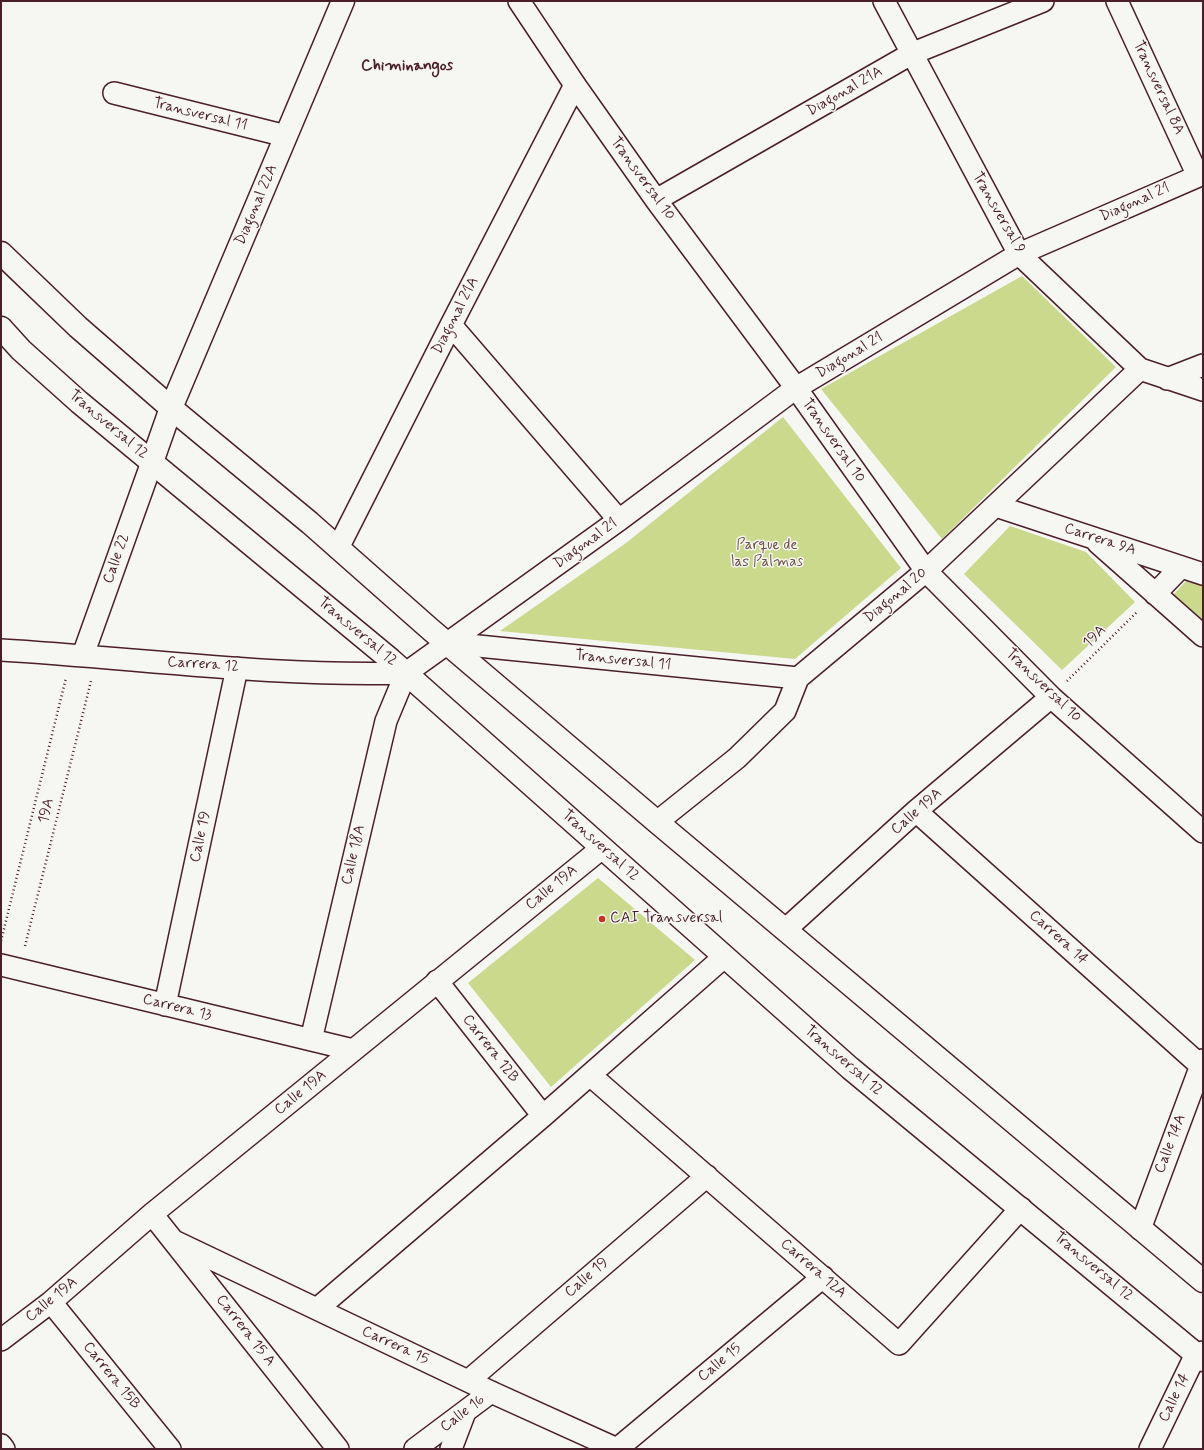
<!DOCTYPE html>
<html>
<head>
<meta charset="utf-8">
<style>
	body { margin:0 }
	#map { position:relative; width:1204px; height:1450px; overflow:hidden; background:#f6f6f2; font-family:Mynerve,sans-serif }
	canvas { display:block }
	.frame { position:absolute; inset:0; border:2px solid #4a1f2b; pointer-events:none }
</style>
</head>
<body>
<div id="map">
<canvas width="1204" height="1450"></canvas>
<div class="frame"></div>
</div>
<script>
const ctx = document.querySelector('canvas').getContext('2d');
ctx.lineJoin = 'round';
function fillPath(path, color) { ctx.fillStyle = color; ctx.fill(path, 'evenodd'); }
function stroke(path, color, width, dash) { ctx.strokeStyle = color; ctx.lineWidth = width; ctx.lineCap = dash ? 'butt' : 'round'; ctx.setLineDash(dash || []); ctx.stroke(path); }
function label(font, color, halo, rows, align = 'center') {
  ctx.font = font + ' Mynerve,sans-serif'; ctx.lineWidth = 3; ctx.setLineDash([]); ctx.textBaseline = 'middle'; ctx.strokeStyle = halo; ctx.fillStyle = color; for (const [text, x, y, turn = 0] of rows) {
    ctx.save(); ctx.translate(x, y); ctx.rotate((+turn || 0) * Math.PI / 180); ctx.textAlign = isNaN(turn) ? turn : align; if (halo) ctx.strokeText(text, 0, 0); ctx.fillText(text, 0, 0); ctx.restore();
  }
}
const green = new Path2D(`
	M1022,276L1116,367L942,539L821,389Z
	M783,417L901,568L795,659L500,631L626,543Z
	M1010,526L1086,552L1135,602L1062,670L964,574Z
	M1187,580L1203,586V622L1172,596Z
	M598,878L695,960L551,1087L468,983Z`);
const path = new Path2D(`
	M1067,681L1138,611
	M1,941L66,678
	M25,946L91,681`);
const minor = new Path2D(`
	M519,1L575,85L656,200L796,388L926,571L1051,697L1203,832
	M884,1L1019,254L1140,369L1203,390
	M1117,1L1198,176
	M114,93L286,136
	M656,200L911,54L1043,1
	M451,325L619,520
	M1167,379L1203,365
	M996,506L1203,574
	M1098,543L1203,636
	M338,548L451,325L575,85
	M1155,594L1181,567
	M448,643L798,678
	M1,650C136,658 271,677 406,673
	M83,655L152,462
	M406,673L619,520L796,388L1019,254L1203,174
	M916,811L1201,1066
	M657,822L737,758L785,711L798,678L926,571L1140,369
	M785,930L916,811L1051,697
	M1,965L353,1050
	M437,981L543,1116
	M165,1005L237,668
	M311,1040L386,721L406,673
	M590,1075L899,1344L1021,1208
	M152,1214L338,1449
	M1140,1229L1203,1060
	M174,1241L491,1392L617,1449
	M51,1302L170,1449
	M317,1309L543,1116L724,957
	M1,1340L51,1302L152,1214L602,848
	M468,1381L707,1176
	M1,1445L4,1449
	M415,1449L491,1392
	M451,1449L465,1412
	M617,1449L823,1277
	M1150,1449L1196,1354L1203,1352`);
const secondary = new Path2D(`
	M1,253L78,327L171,408L310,523L430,629L657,822L1203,1281
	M1,328L21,350L79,402L391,660L850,1068L1203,1360
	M152,462L171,408L343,1`);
const markers = [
	[602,919,4,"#c8321e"]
];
const streetNames = [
	["Transversal 8A",1158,88,65],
	["Diagonal 21A",845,92,-30],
	["Transversal 11",200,115,14],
	["Transversal 10",642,179,54],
	["Diagonal 21",1135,203,-24],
	["Diagonal 22A",257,205,-67],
	["Transversal 9",998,213,60],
	["Diagonal 21A",456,316,-63],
	["Diagonal 21",850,356,-31],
	["Transversal 12",108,425,40],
	["Transversal 10",833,441,55],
	["Carrera 9A",1100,540,18],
	["Diagonal 21",586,544,-36],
	["Calle 22",117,559,-70],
	["Diagonal 20",896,596,-40],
	["Transversal 12",357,632,40],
	["19A",1095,637,-45],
	["Transversal 11",623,661,6],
	["Carrera 12",203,665,4],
	["Transversal 10",1043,686,44],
	["19A",47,811,-76],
	["Calle 19A",917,812,-41],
	["Calle 19",201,837,-78],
	["Transversal 12",600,846,42],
	["Calle 18A",354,855,-77],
	["Calle 19A",552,888,-39],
	["Carrera 14",1058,938,42],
	["Carrera 13",177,1008,14],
	["Carrera 12B",490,1049,52],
	["Transversal 12",843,1061,41],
	["Calle 19A",301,1093,-39],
	["Calle 14A",1171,1144,-69],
	["Transversal 12",1093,1267,40],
	["Carrera 12A",813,1269,41],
	["Calle 19",587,1278,-41],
	["Calle 19A",52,1300,-39],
	["Carrera 15 A",245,1331,52],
	["Carrera 15",395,1346,25],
	["Calle 15",720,1363,-40],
	["Carrera 15B",111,1376,51],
	["Calle 14",1175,1398,-64],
	["Calle 16",463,1414,-37]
];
const parkNames = [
	["Parque de",767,546],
	["las Palmas",767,563]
];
const poiNames = [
	["CAI Transversal",610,919]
];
const neighbourhoodNames = [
	["Chiminangos",407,67]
];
fillPath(green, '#cad98c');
stroke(minor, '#4a1f2b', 24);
stroke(secondary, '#4a1f2b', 25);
stroke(path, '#4a1f2b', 2.5, [1, 3]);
stroke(minor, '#f6f6f2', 21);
stroke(secondary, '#f6f6f2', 22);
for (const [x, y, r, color] of markers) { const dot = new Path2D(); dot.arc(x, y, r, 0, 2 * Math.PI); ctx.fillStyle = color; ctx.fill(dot); stroke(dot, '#f6f6f2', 1.5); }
label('15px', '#4a1f2b', '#f6f6f2', streetNames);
label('15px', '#6a4e43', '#f6f6f2', parkNames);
label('15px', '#4a1f2b', '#f6f6f2', poiNames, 'left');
label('bold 16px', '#4a1f2b', '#f6f6f2', neighbourhoodNames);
</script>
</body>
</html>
